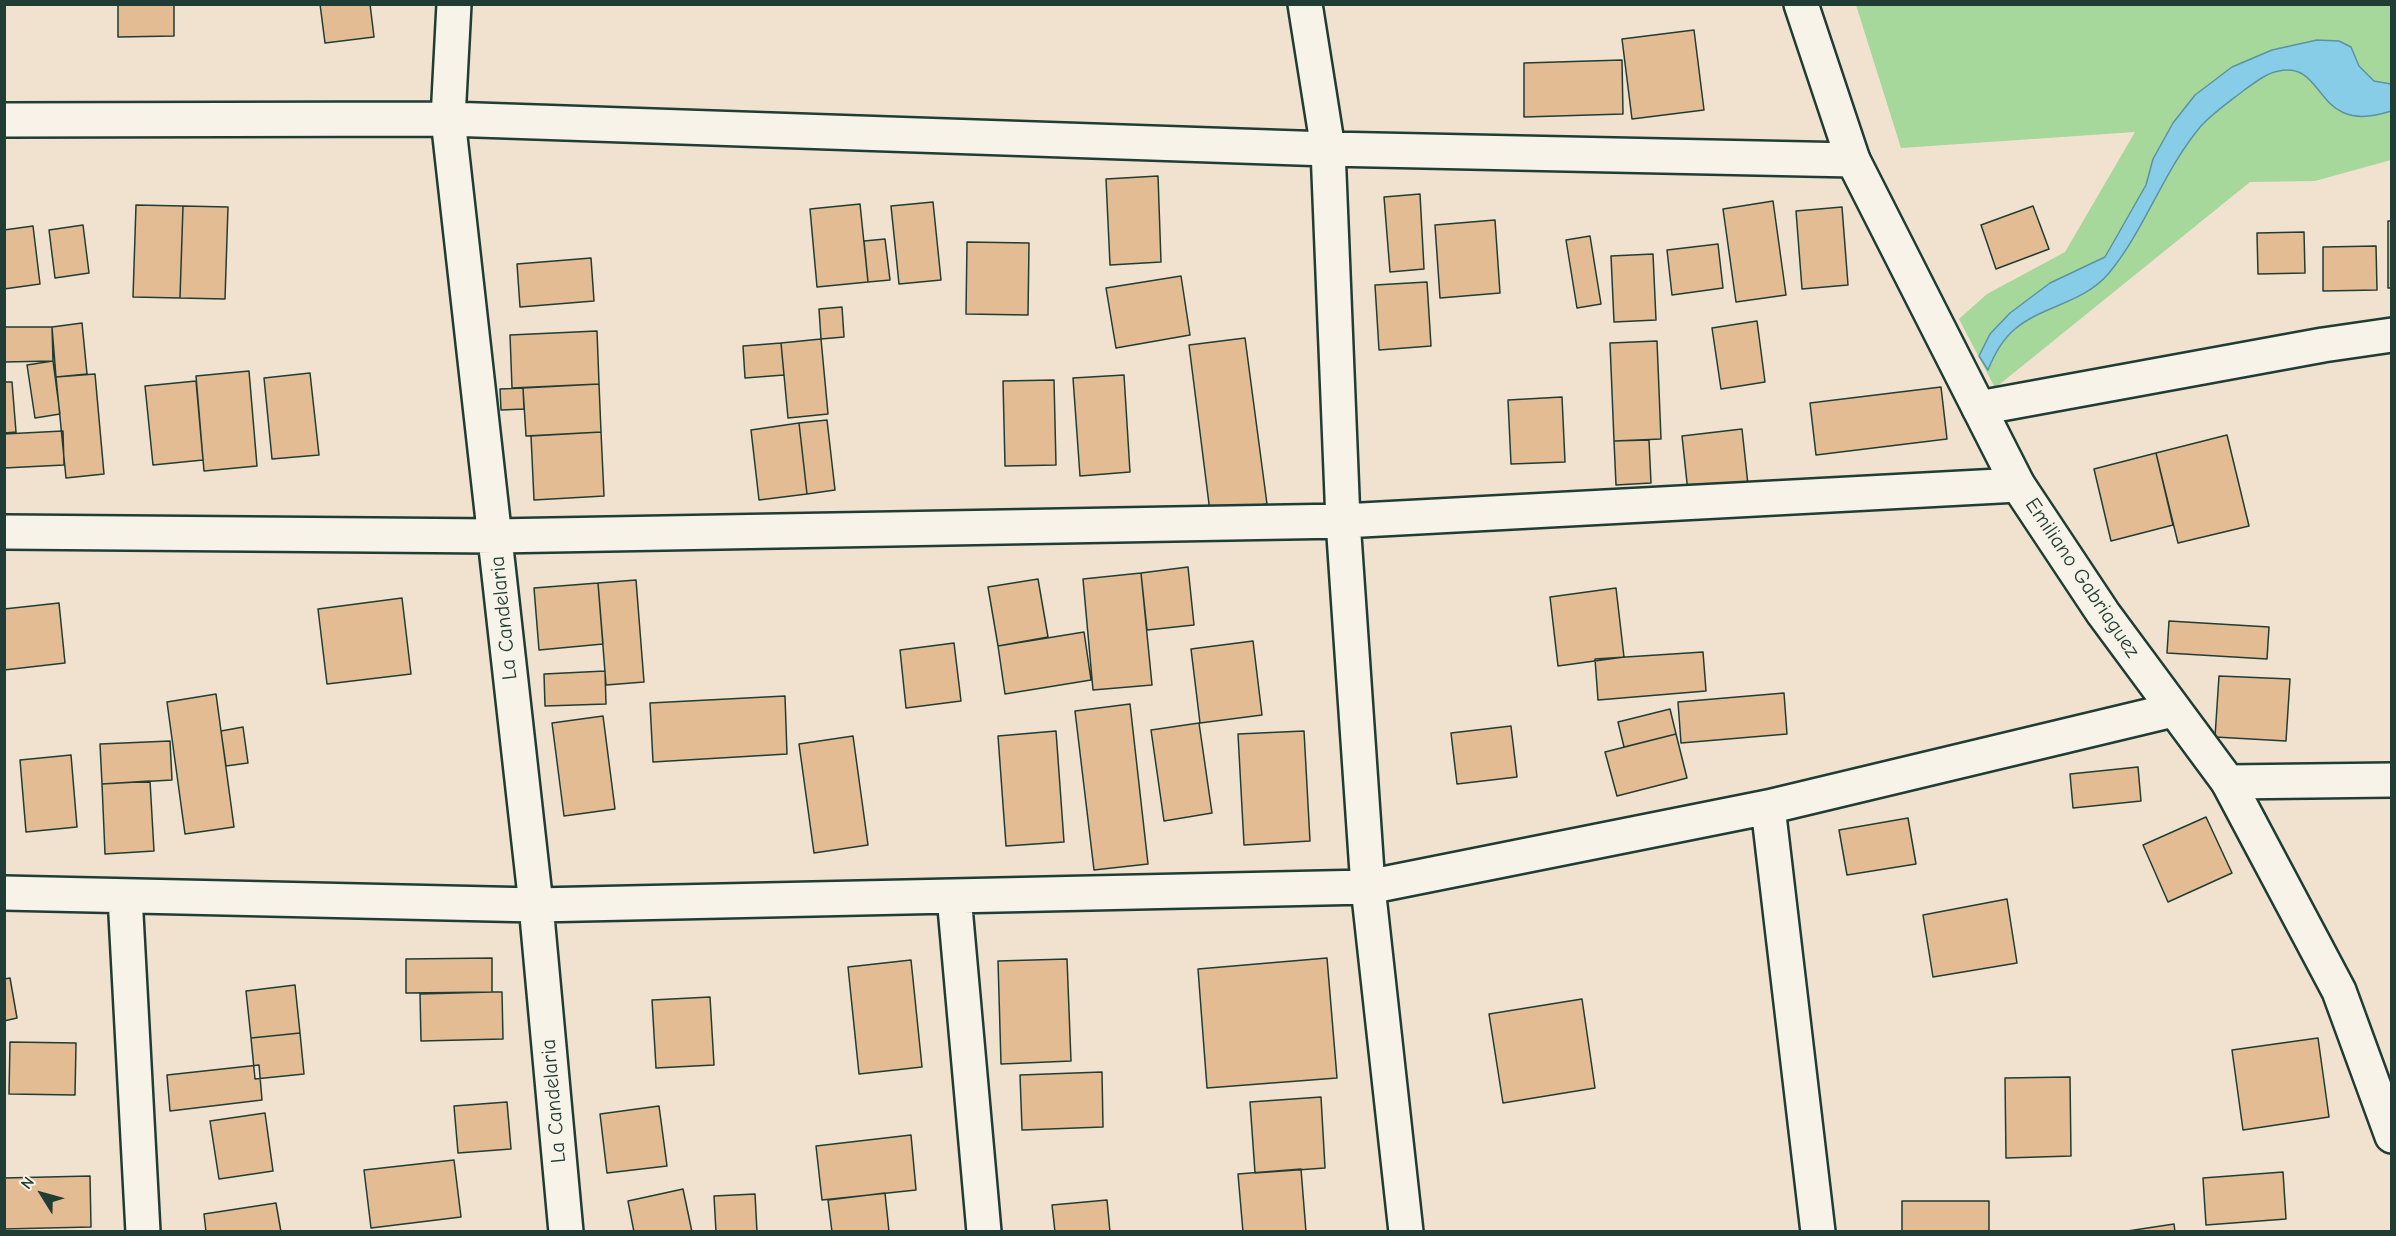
<!DOCTYPE html>
<html>
<head>
<meta charset="utf-8">
<style>
	body { margin:0 }
	#map { position:relative; width:2396px; height:1236px; overflow:hidden; background:#f1e2cf; font-family:"Comic Neue",sans-serif }
	canvas { display:block }
	.frame { position:absolute; inset:0; border:6px solid #1f3d34; pointer-events:none }
	.north { position:absolute; left:12px; top:1164px; width:60px; height:60px; -webkit-text-stroke:4px #f7f3e8; paint-order:stroke; rotate:307deg; font-size:16px; font-weight:700; line-height:24px; text-align:center; color:#1f3d34 }
	.north::after { content:''; display:block; margin:auto; width:21px; height:27px; background:#1f3d34; clip-path:polygon(50% 0,100% 100%,50% 72%,0 100%) }
</style>
</head>
<body>
<div id="map">
<canvas width="2396" height="1236"></canvas>
<div class="frame"></div>
<div class="north">N</div>
</div>
<script>
const ctx = document.querySelector('canvas').getContext('2d');
ctx.lineJoin = 'round';
function fillPath(path, color) { ctx.fillStyle = color; ctx.fill(path, 'evenodd'); }
function stroke(path, color, width, dash) { ctx.strokeStyle = color; ctx.lineWidth = width; ctx.lineCap = dash ? 'butt' : 'round'; ctx.setLineDash(dash || []); ctx.stroke(path); }
function label(font, color, halo, rows, align = 'center') {
  ctx.font = font + ' "Comic Neue",sans-serif'; ctx.lineWidth = 5; ctx.setLineDash([]); ctx.textBaseline = 'middle'; ctx.strokeStyle = halo; ctx.fillStyle = color; for (const [text, x, y, turn = 0] of rows) {
    ctx.save(); ctx.translate(x, y); ctx.rotate((+turn || 0) * Math.PI / 180); ctx.textAlign = isNaN(turn) ? turn : align; if (halo) ctx.strokeText(text, 0, 0); ctx.fillText(text, 0, 0); ctx.restore();
  }
}
const green = new Path2D(`
	M1856,5H2391V160L2315,181L2250,182L1995,388L1959,319L1987,294L2065,252L2135,132L1901,148Z`);
const water = new Path2D(`
	M2317,40L2339,41L2351,47L2359,66L2374,81L2391,84V111C2313,137 2328,61 2279,71C2266,73 2253,84 2243,91C2229,102 2213,113 2201,126C2163,171 2146,228 2109,273C2083,304 2043,305 2015,329C2003,339 1994,355 1988,370L1979,356L1990,334L2010,313L2050,283L2105,257L2146,185L2153,159L2173,123L2195,95L2232,67L2272,50Z`);
const building = new Path2D(`
	M118,4H174V36L118,37Z
	M320,4H370L374,37L325,43Z
	M1694,30L1704,110L1632,119L1622,39Z
	M1622,60L1623,114L1524,117V63Z
	M1158,176L1161,262L1110,265L1106,179Z
	M1420,194L1424,269L1390,272L1384,197Z
	M1773,201L1786,295L1736,302L1723,209Z
	M933,202L941,280L899,284L891,206Z
	M860,204L868,282L817,287L810,209Z
	M136,205L183,206L180,298L133,297Z
	M183,206L228,207L225,299L180,298Z
	M2033,206L2049,249L1996,269L1981,225Z
	M1842,207L1848,285L1802,289L1796,211Z
	M1495,220L1500,293L1440,298L1435,225Z
	M2388,221H2392V288H2388Z
	M83,225L89,273L55,278L49,230Z
	M33,226L40,284L4,289V230Z
	M2304,232L2305,273L2258,274L2257,233Z
	M1590,236L1601,304L1577,308L1566,240Z
	M885,239L890,280L868,282L864,241Z
	M967,242L1029,243L1028,315L966,314Z
	M1718,244L1723,288L1672,295L1667,250Z
	M2376,246L2377,290L2323,291V247Z
	M1653,254L1656,320L1614,322L1611,256Z
	M591,258L594,301L520,307L517,264Z
	M1181,276L1190,335L1116,348L1106,288Z
	M1427,282L1431,346L1379,350L1375,285Z
	M842,307L844,337L821,339L819,309Z
	M1757,321L1765,382L1721,389L1712,328Z
	M82,323L87,374L56,377L52,327Z
	M4,327H52L53,361L4,362Z
	M597,331L599,384L512,388L510,335Z
	M1245,338L1267,504L1210,512L1189,345Z
	M821,339L828,414L788,418L781,343Z
	M1657,341L1661,439L1614,441L1610,343Z
	M781,343L784,375L745,378L743,346Z
	M53,361L60,414L35,418L27,365Z
	M249,371L257,466L204,471L196,376Z
	M310,373L319,455L272,459L264,378Z
	M95,374L104,474L66,478L56,377Z
	M1124,375L1130,472L1080,476L1073,378Z
	M1054,380L1056,465L1005,466L1003,381Z
	M196,381L203,460L153,465L145,386Z
	M4,382H12L16,432L4,433Z
	M599,384L601,432L526,436L523,388Z
	M1941,387L1947,439L1816,455L1810,403Z
	M523,388L524,409L501,410L500,389Z
	M1562,397L1565,462L1511,464L1508,400Z
	M827,420L835,490L807,494L799,423Z
	M799,423L807,494L759,500L751,430Z
	M1742,429L1748,485L1688,492L1682,436Z
	M63,431L64,465L4,468V434Z
	M601,432L604,496L534,500L531,436Z
	M2227,435L2249,526L2178,543L2156,453Z
	M1649,440L1651,483L1616,485L1614,441Z
	M2156,453L2173,525L2111,541L2094,469Z
	M1188,567L1194,625L1147,630L1141,573Z
	M1141,573L1152,685L1093,690L1083,579Z
	M1038,579L1048,637L998,646L988,587Z
	M636,580L644,682L606,685L598,583Z
	M598,583L603,644L539,650L534,588Z
	M1616,588L1624,657L1558,666L1550,597Z
	M402,598L411,674L327,684L318,609Z
	M59,603L65,663L4,670V609Z
	M2169,621L2269,627L2267,659L2167,653Z
	M1084,632L1091,680L1005,694L998,646Z
	M1253,641L1262,715L1200,723L1191,649Z
	M954,643L961,701L906,708L900,650Z
	M1703,652L1706,691L1598,700L1595,659Z
	M605,671L606,704L545,706L544,674Z
	M2219,676L2290,679L2286,741L2215,737Z
	M1784,693L1787,734L1681,743L1678,702Z
	M216,694L234,827L185,834L167,702Z
	M785,696L787,754L653,762L650,703Z
	M1130,704L1148,864L1094,870L1075,711Z
	M1670,709L1676,734L1624,747L1618,722Z
	M603,716L615,809L564,816L552,723Z
	M1199,723L1212,813L1164,821L1151,730Z
	M1511,726L1517,777L1457,784L1451,733Z
	M243,727L248,763L226,766L221,731Z
	M1056,731L1064,842L1006,846L998,736Z
	M1304,731L1310,841L1244,845L1238,734Z
	M1676,734L1687,778L1617,796L1605,752Z
	M853,736L868,845L814,853L799,744Z
	M170,741L172,780L102,784L100,744Z
	M71,755L77,827L26,832L20,760Z
	M2138,767L2141,801L2073,808L2070,774Z
	M150,781L154,851L105,854L102,784Z
	M2206,817L2232,873L2168,902L2143,845Z
	M1908,818L1916,864L1847,875L1839,830Z
	M2007,899L2017,963L1933,977L1923,915Z
	M492,958V992L406,993V959Z
	M1327,958L1337,1078L1207,1088L1198,969Z
	M1067,959L1071,1061L1001,1064L998,961Z
	M911,960L922,1067L859,1074L848,967Z
	M10,978L17,1018L4,1021V979Z
	M295,985L300,1033L251,1038L246,991Z
	M492,992H502L503,1039L421,1041L420,994Z
	M710,997L714,1065L656,1068L652,1000Z
	M1582,999L1595,1088L1503,1103L1489,1014Z
	M300,1033L304,1074L255,1079L251,1038Z
	M2318,1038L2329,1117L2243,1130L2232,1050Z
	M10,1042L76,1043L75,1095L9,1094Z
	M259,1065L262,1100L170,1111L167,1075Z
	M1102,1072L1103,1127L1022,1130L1020,1075Z
	M2070,1077L2071,1156L2006,1158L2005,1078Z
	M1321,1097L1325,1168L1255,1173L1250,1102Z
	M507,1102L511,1149L458,1153L454,1106Z
	M659,1106L667,1166L607,1173L600,1114Z
	M265,1113L273,1171L219,1179L210,1121Z
	M911,1135L916,1190L822,1200L816,1146Z
	M454,1160L461,1217L371,1228L364,1170Z
	M1301,1169L1306,1232H1243L1238,1174Z
	M2283,1172L2286,1219L2206,1225L2203,1178Z
	M90,1176L91,1227L4,1229V1178Z
	M683,1189L692,1232H634L628,1201Z
	M885,1193L889,1232H832L828,1200Z
	M755,1194L757,1232H716L714,1196Z
	M1107,1200L1110,1232H1055L1052,1205Z
	M1902,1201H1989V1232H1902Z
	M276,1203L281,1232H206L204,1214Z
	M2174,1224L2175,1232H2121Z`);
const street = new Path2D(`
	M454,4L448,119L536,905L566,1232
	M1305,4L1328,149L1343,521L1368,887L1406,1232
	M4,120L448,119L1328,149L1853,160
	M1979,408L2323,345L2392,335
	M4,532L495,536L1343,521L2018,485
	M2228,782L2392,780
	M1768,807L1818,1232
	M4,893L536,905L1368,887L1768,807L2173,710
	M125,896L143,1232
	M954,896L984,1232`);
const secondary = new Path2D(`
	M1801,4L1853,160L2018,485L2103,613L2228,782L2339,991L2392,1136`);
const streetNames = [
	["Emiliano Gabriaguez",2082,578,56],
	["La Candelaria",504,618,-96],
	["La Candelaria",554,1101,-95]
];
fillPath(green, '#a5d89a');
fillPath(water, '#87cde8');
stroke(water, '#5d93a0', 1.5);
fillPath(building, '#e3bc94');
stroke(building, '#1f3d34', 1.5);
stroke(street, '#1f3d34', 38);
stroke(secondary, '#1f3d34', 38);
stroke(street, '#f7f3e8', 33);
stroke(secondary, '#f7f3e8', 33);
label('21px', '#1f3d34', '#f7f3e8', streetNames);
</script>
</body>
</html>
